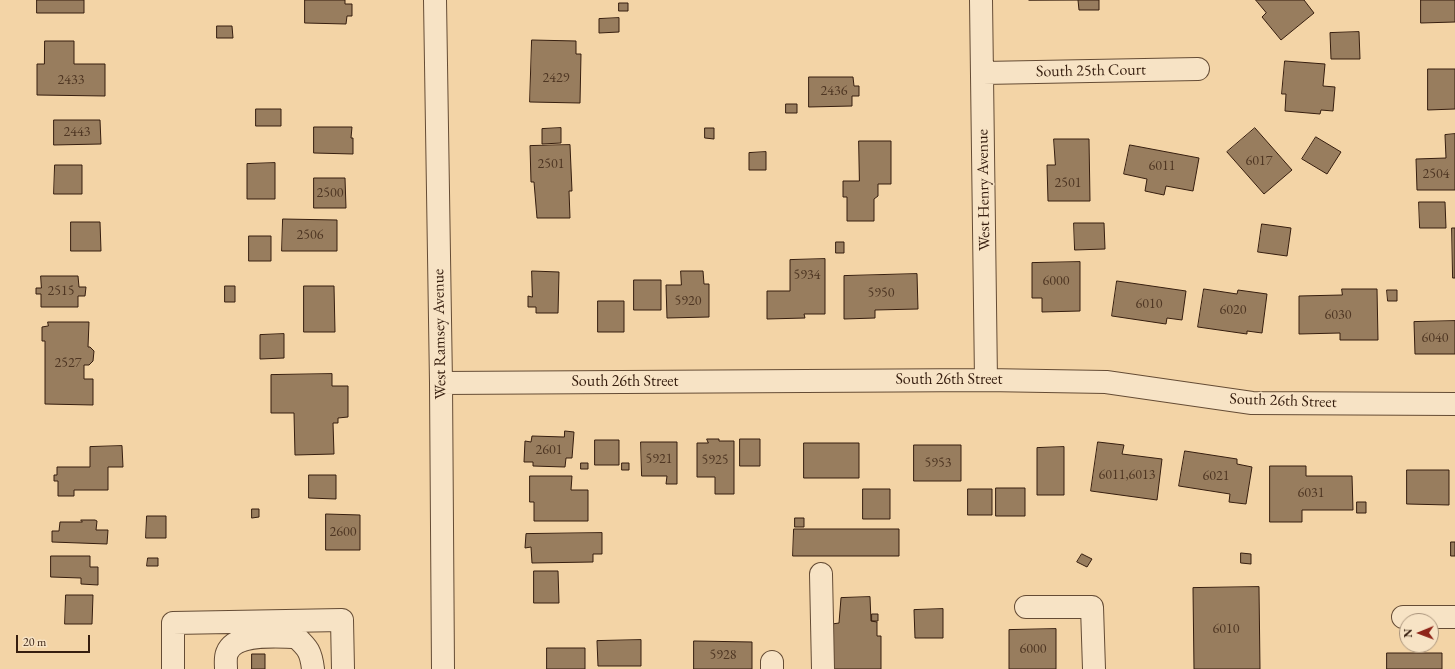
<!DOCTYPE html>
<html>
<head>
<meta charset="utf-8">
<style>
	body { margin:0 }
	#map { position:relative; width:1455px; height:669px; overflow:hidden; background:#f3d4a6; font-family:"EB Garamond",serif }
	canvas { display:block }
	.north { position:absolute; left:1399px; top:613px; width:40px; height:40px; box-sizing:border-box; background:#f7e3c5; border:1px solid #aa947c; border-radius:50%; rotate:269deg; font-size:11px; font-weight:700; line-height:16px; text-align:center; color:#361e0f }
	.north::after { content:''; display:block; margin:auto; width:14px; height:18px; background:#8f2418; clip-path:polygon(50% 0,100% 100%,50% 72%,0 100%) }
	.scale { position:absolute; left:16px; top:635px; width:74px; height:18px; box-sizing:border-box; border:2px solid #361e0f; border-top:0; padding-left:5px; font-size:12px; line-height:14px; white-space:nowrap; color:#361e0f; -webkit-text-stroke:3px #f7e3c5; paint-order:stroke }
</style>
</head>
<body>
<div id="map">
<canvas width="1455" height="669"></canvas>
<div class="north">N</div>
<div class="scale">20 m</div>
</div>
<script>
const ctx = document.querySelector('canvas').getContext('2d');
ctx.lineJoin = 'round';
function fillPath(path, color) { ctx.fillStyle = color; ctx.fill(path, 'evenodd'); }
function stroke(path, color, width, dash) { ctx.strokeStyle = color; ctx.lineWidth = width; ctx.lineCap = dash ? 'butt' : 'round'; ctx.setLineDash(dash || []); ctx.stroke(path); }
function label(font, color, halo, rows, align = 'center') {
  ctx.font = font + ' "EB Garamond",serif'; ctx.lineWidth = 3.5; ctx.setLineDash([]); ctx.textBaseline = 'middle'; ctx.strokeStyle = halo; ctx.fillStyle = color; for (const [text, x, y, turn = 0] of rows) {
    ctx.save(); ctx.translate(x, y); ctx.rotate((+turn || 0) * Math.PI / 180); ctx.textAlign = isNaN(turn) ? turn : align; if (halo) ctx.strokeText(text, 0, 0); ctx.fillText(text, 0, 0); ctx.restore();
  }
}
const building = new Path2D(`
	M37,0H84V13H37Z
	M305,0H345V4H352V16H347L346,24L305,23Z
	M1029,0H1099V10H1079L1078,0Z
	M1256,0H1304L1314,13L1281,40L1262,17L1266,13Z
	M1421,0H1455V22L1421,23Z
	M619,3H628V11H619Z
	M619,18V32L599,33V19Z
	M217,26H232L233,38H217Z
	M1359,32L1360,59H1331L1330,33Z
	M532,40L576,41V54H581L580,103L530,102Z
	M45,41H74V64H105V96L37,95V64H44Z
	M1285,61L1325,64L1323,86L1335,87L1333,111L1321,110L1320,114L1285,111L1286,94H1282Z
	M1428,69H1455V109L1428,110Z
	M809,77H853L854,86H859V96H852V106L809,107Z
	M786,104H797V113H786Z
	M256,109H281V126H256Z
	M54,120H100L101,144L54,145Z
	M314,127H352L351,138H353V154L314,153Z
	M561,128V143L542,144V129Z
	M705,128H714V139L705,138Z
	M1255,128L1292,170L1264,194L1227,152Z
	M1455,134V190H1417L1416,159L1446,158L1445,135Z
	M1316,137L1341,152L1327,174L1302,159Z
	M1054,139H1089L1090,201H1048L1047,165H1055Z
	M859,141H891V184H878V196L874,199V221H847V197H843V181H859Z
	M570,145L572,191H569L570,218H537L534,182H531L530,146Z
	M1130,145L1199,158L1193,191L1166,186L1164,195L1145,191L1147,179L1124,174Z
	M766,152V170H749V153Z
	M275,163V199H247V164Z
	M55,165H82V194H54Z
	M314,178H345L346,208H314Z
	M1419,202H1445L1446,228H1420Z
	M283,219L337,220V251H282Z
	M71,222H100L101,251H71Z
	M1074,223H1104L1105,249L1075,250Z
	M1262,224L1291,228L1287,256L1258,252Z
	M1452,228H1455V278H1453Z
	M249,236H271V261H249Z
	M836,242H844V253H836Z
	M825,259V314H804L805,318L767,319V291H790V260Z
	M1080,262V311L1042,312V298H1032V263Z
	M532,271L559,272L558,313H536V307H528V296L532,297Z
	M681,271H703L704,284H709V317L667,318L666,285H681Z
	M917,274L918,309L875,310V318L844,319V276Z
	M41,276H78L79,287H86L85,296H78V307H41V294H36V288H41Z
	M634,280H661V310H634Z
	M1117,281L1186,291L1182,320L1167,318L1166,324L1112,316Z
	M225,286H235V302H225Z
	M304,286H334L335,332H304Z
	M1204,289L1237,294L1238,290L1267,294L1262,333L1247,331V334L1198,327Z
	M1342,289H1377L1378,340H1340V333L1299,334V296L1342,295Z
	M1387,290H1397V301H1388Z
	M598,301H624V332H598Z
	M1455,321V354H1415L1414,322Z
	M48,322H89L88,347H90L94,351L93,361L89,365H84V379H93V405L45,404V341H42V327L48,326Z
	M284,334V358L260,359V335Z
	M332,374V386H348V417L338,418V423H333L334,454L295,455L294,413H271V375Z
	M565,431L574,432L572,458H566L565,467L533,466V462H524L525,441L531,442L532,436L564,437Z
	M707,439H719V441H734V494H715V477H697V443H708Z
	M740,439H760V466H740Z
	M595,440H619V465H595Z
	M641,442H677V484H666L667,476H642Z
	M1098,442L1124,445L1122,454L1162,459L1157,500L1091,491Z
	M804,443H859V478H804Z
	M914,445H961V481H914Z
	M122,446L123,467H108V490H74V496H58V481H54V475H57V467H90V447Z
	M1064,447V495H1037V448Z
	M1185,451L1237,459V464L1252,467L1246,504L1229,502L1230,494L1179,486Z
	M581,463H588V469H581Z
	M622,463H629V470H622Z
	M1270,466H1306V476H1352L1353,510H1302V522H1270Z
	M1407,470H1449V505L1407,504Z
	M309,475H336V499L309,498Z
	M530,476H572L571,490H588V521H534V502H530Z
	M996,488H1025V516H996Z
	M863,489H890V519H863Z
	M968,489H992V515H968Z
	M1357,502H1366V513H1357Z
	M252,509H259V517L252,518Z
	M326,514L360,515V550H326Z
	M147,516H166V538H146Z
	M795,518H804V527H795Z
	M81,520H95L97,521L96,530H108L107,544L52,542V531H59L60,522H82Z
	M794,529H899V556H793Z
	M602,533V554H593V562L532,563L531,547L525,548L526,534Z
	M1451,542H1455V556H1451Z
	M1241,553L1251,554V564L1241,563Z
	M1082,554L1092,559L1087,567L1077,562Z
	M51,556H90V567H98V585L81,584V578L51,577Z
	M148,558H158V566H147Z
	M534,571H558L559,603H534Z
	M1259,587L1260,669H1194L1193,588Z
	M66,595H93L92,624H65Z
	M870,597L871,621L877,622V636H881V669H832V624L839,623L841,598Z
	M943,609V638H915L914,610Z
	M872,614H878V621H872Z
	M1056,629V669H1009V630Z
	M641,640V666H598L597,641Z
	M694,641L752,642V669H694Z
	M547,648H585V669H547Z
	M1387,653H1442V669H1387Z
	M252,654H265V669H252Z`);
const minor = new Path2D(`
	M435,0L441,383L443,669
	M981,0L986,380
	M983,73L1198,69
	M441,383L986,380L1106,382L1252,403L1455,404
	M821,574L823,669
	M1026,607H1092L1094,669
	M1403,617H1455
	M772,662V669
	M173,669V623L342,620L343,669
	M226,669C226,664 225,658 227,653C235,632 277,637 296,637C308,648 311,652 313,669`);
const numberNames = [
	["2429",556,78],
	["2433",71,80],
	["2436",834,91],
	["2443",77,132],
	["6017",1259,161],
	["2501",551,164],
	["6011",1162,166],
	["2504",1436,174],
	["2501",1068,183],
	["2500",330,193],
	["2506",310,235],
	["5934",807,275],
	["6000",1056,281],
	["2515",61,291],
	["5950",881,293],
	["5920",688,301],
	["6010",1149,304],
	["6020",1233,310],
	["6030",1338,315],
	["6040",1435,338],
	["2527",68,363],
	["2601",549,450],
	["5921",659,459],
	["5925",715,460],
	["5953",938,463],
	["6011,6013",1127,475],
	["6021",1216,476],
	["6031",1311,493],
	["2600",343,532],
	["6010",1226,629],
	["6000",1033,649],
	["5928",723,655]
];
const streetNames = [
	["South 25th Court",1091,71,-1],
	["West Henry Avenue",984,190,-91],
	["West Ramsey Avenue",440,334,-91],
	["South 26th Street",949,380],
	["South 26th Street",625,382],
	["South 26th Street",1283,401,2]
];
fillPath(building, '#987d5e');
stroke(building, '#361e0f', 1);
stroke(minor, '#654c35', 24);
stroke(minor, '#f7e3c5', 22);
label('14px', '#4e3623', null, numberNames);
label('16px', '#361e0f', '#f7e3c5', streetNames);
</script>
</body>
</html>
